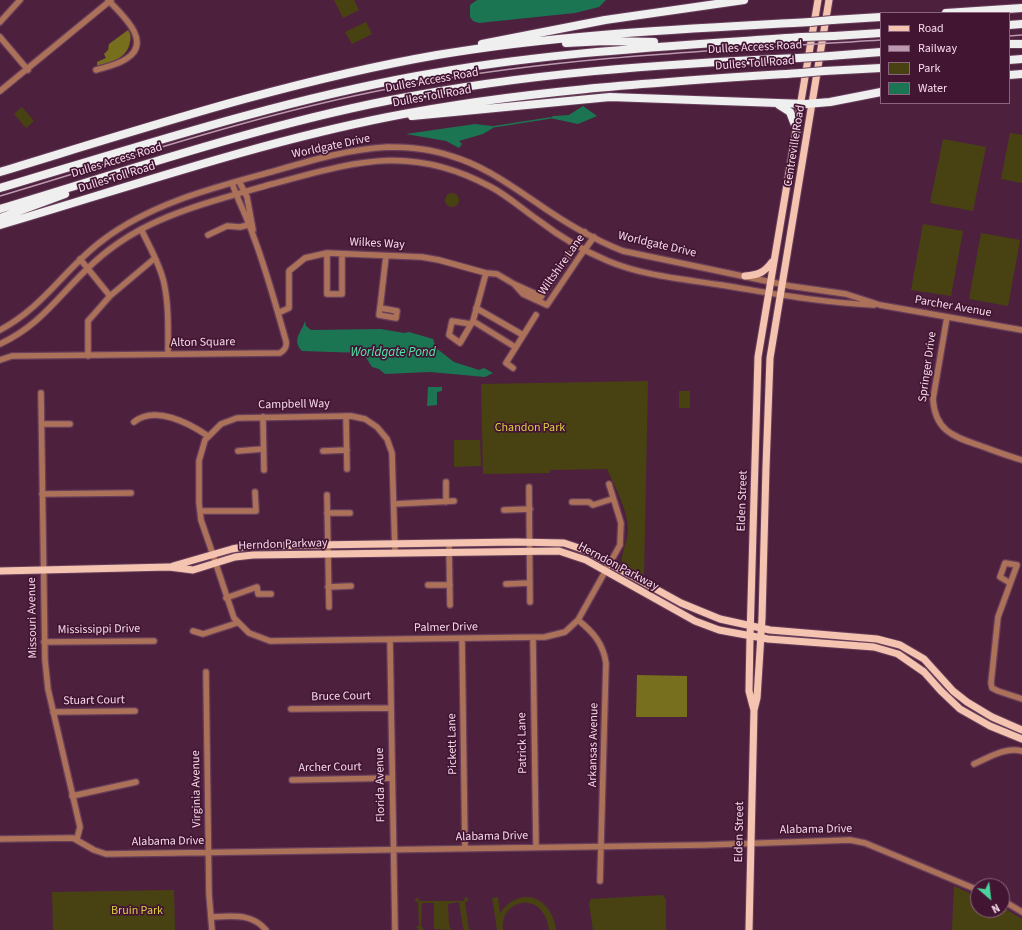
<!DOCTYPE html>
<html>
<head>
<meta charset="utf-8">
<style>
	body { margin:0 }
	#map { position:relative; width:1022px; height:930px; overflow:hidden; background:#4d213e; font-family:"Source Sans 3",sans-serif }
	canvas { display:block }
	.legend { position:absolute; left:880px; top:12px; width:130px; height:92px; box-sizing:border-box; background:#421633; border:1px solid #8a647c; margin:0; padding:5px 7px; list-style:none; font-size:12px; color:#f7d9ea }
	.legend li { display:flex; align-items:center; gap:8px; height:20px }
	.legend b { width:20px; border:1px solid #8a647c }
	.north { position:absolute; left:970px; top:878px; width:40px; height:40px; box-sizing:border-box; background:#421633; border:1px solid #8a647c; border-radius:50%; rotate:152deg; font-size:11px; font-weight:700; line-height:16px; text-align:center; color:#f7d9ea }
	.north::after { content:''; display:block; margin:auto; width:14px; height:18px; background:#49d49c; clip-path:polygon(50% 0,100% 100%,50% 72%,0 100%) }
</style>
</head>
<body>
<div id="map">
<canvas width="1022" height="930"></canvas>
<ul class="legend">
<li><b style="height:5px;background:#f5c4b0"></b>Road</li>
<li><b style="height:5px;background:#bc99ae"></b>Railway</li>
<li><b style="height:11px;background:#484213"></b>Park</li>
<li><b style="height:11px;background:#1b7553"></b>Water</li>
</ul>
<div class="north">N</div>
</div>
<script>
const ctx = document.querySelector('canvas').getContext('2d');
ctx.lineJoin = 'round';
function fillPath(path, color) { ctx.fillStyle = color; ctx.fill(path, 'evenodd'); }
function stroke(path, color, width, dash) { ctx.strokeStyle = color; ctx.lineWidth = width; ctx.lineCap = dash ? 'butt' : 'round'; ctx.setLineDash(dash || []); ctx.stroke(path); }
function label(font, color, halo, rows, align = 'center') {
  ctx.font = font + ' "Source Sans 3",sans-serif'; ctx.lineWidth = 3.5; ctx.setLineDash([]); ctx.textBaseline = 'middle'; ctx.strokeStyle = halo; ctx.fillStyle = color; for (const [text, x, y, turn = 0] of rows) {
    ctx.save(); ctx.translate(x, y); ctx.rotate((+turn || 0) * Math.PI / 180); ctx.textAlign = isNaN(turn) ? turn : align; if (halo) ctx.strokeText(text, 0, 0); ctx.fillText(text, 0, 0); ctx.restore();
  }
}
const green = new Path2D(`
	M334,0H354L359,10L343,18Z
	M366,22L372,34L352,44L345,32Z
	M22,107L34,121L26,128L14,114Z
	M1010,133L1022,135V183L1001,179Z
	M943,139L986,147L973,211L930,203Z
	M445 200a7 7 0 1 1 14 0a7 7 0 1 1-14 0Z
	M923,224L963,231L951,296L911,290Z
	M981,233L1020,240L1008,306L969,299Z
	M648,381L644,577L622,564C620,555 628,541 628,530C628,510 615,487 607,469L550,470V473L483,474L481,384Z
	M679,391H690V408H679Z
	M454,440H480L481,466L454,467Z
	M954,886L978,897V910H1002V907L1022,919V930H952Z
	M174,890L175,930H53L52,892Z
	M663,895L666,900V930H593L589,904L591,899Z
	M418,897L419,901H464L465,897H467L469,900L465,902L469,930H464L463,928L459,902L448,904L449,926L452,930L434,929V903H422L421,925L424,930H419L418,928L415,927L419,926L418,902L414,901Z
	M498,897L500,913C521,884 552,897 556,930H549C544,889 499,899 503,930H497L492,898Z`);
const forest = new Path2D(`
	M128,30C131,34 131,38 130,42C127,59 111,62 97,66V62L106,58L104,54L108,50L109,44Z
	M637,675L687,676V717H636Z`);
const water = new Path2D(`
	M477,0H606L599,7L575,13L479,23L473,21L470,17V5Z
	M583,106L597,116L578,124L550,118L553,116L569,115Z
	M475,124L492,126L493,128L483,134L459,141L462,144L459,148L446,141L406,134Z
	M305,321L306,326L311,330L381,329L404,333L409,332L433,339L436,348L454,362L479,370L484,368L493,373L485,377L430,372L385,374L379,369L372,367L363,353L302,351C291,340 302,332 305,321Z
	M428,387H442V391L437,392V405L427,406Z`);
const stream = new Path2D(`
	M492,127L550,118`);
const minor = new Path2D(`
	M0,22L20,0
	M0,37L28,70
	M96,70C106,67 117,65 126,59C154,42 121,14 108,0
	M0,91L111,0
	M239,181L247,197L253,230
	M141,229C149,246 160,264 164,283C169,306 168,331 168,354
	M208,235L227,226L240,227L252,224
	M327,253V294H342V254
	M80,259L110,296
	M514,284L536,294L539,300
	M539,300L585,232
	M380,308L397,311L396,318L379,315L380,308L386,256
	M476,308L523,335
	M278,313L289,308V271L305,258L327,253L422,257L439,260L486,273L497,274L514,284L523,294L547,305L580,256L594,237
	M947,317L933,399C935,432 955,437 981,446C995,451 1008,456 1022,460
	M473,321L515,347
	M471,324L452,321L449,335L460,343L473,321L486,273
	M0,330C44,307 65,268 103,240C152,203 213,188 271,172C309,161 348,149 388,147C409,147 431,149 451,156C482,165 507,183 534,201C561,220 592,239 623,251L790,286L846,294L880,305L1022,330
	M0,344C40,325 56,299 86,270C107,249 131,233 158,221C194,205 234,195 272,184C355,162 410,143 491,187C508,196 522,209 538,220C559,236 584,251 608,261C644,276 683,279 721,285C771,293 823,303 874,305
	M88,356V321L110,296L155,258
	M0,360L12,356L280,353C285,350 287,347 286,341C276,306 266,269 253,235C247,217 238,201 232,183
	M513,368L506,363L536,315
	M41,393L45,660L48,689L80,827L77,839
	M346,416L347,469
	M263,417L264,470
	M134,422C155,405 189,423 208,436
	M42,424H70
	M238,451L263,449
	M323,451L347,450
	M529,487L530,602
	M42,494L131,493
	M327,495L329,607
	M446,502V482
	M572,502H589L593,505L612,499
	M394,504L454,501
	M504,510L530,509
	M200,511H256L255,492
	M327,513H350
	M449,543L450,605
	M395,552L392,453L387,439L377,427L365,419L351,416L237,418L221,424L205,440L199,461V503L201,520L211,549L234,618L249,633L270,641L545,637L565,632L578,620L620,545L621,523L609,484
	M1010,583L1000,577L1005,563L1017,565L998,617L991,683L992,688L998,691L1022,699
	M506,584L530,583
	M428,585H450
	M328,587L351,586
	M226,598L257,587L258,594H271
	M578,620C593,632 603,643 606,663L600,881
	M193,631L203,634L237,623
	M533,638L536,847
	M462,639L465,848
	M390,640L395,930
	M44,642L154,641
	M206,672L209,894L212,930
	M291,709L391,708
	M53,712L135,711
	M974,764C990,757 1005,747 1022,751
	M292,780L392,778
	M72,796L136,782
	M0,839L73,838L94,850L106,854L705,845L850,840L865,843L978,890
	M1002,900L1022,912
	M211,917C232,916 252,913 266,930`);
const major = new Path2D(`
	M745,276C758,275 764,273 772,262
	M173,566L232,549L248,546L516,542L564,543L585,550L681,603L720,619L770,630L877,639L900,645L924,659L953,691L967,702L992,717L1022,730
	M0,571L169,567L193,570L235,557L253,555L559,551L586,560L695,621L719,630L768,639L874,647L898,654L924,672L941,691L960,709L990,726L1022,739
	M754,710L749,691L750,637L758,357L818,0
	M749,930L754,710L757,698L762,618L766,467L770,358L829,0`);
const highway = new Path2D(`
	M946,13L1022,8
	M832,20L881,17
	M1009,25L1022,24
	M834,36L881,33
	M566,43L605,41L654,42
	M482,44L605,20L744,0
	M1009,44H1022
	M830,56L881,52
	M1009,60L1022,59
	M824,71L881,68
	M1009,75L1022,74
	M779,105L790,112L797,130
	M412,116L610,97L806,104L830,102L881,92
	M0,172C145,128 288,81 437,55C560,34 685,29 810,22
	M0,188C138,147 275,102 417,76C545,52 673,46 802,37
	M0,209C129,170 259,126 391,100C526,73 662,64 799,58
	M0,218L65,194
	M0,225C129,187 257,143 388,117C525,90 663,82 801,73`);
const rail = new Path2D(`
	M1009,36L1022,35
	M0,196C137,155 273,109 414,84C568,56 725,50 881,40`);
const highwayBridge = new Path2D(`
	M810,22L832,20
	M802,37L834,36
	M799,58L830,56
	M801,73L824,71`);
const streetNames = [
	["Dulles Access Road",755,48,-3],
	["Dulles Toll Road",755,64,-4],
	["Dulles Access Road",432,81,-10],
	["Dulles Toll Road",432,97,-10],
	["Centreville Road",795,146,-81],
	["Worldgate Drive",331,147,-12],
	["Dulles Access Road",117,161,-17],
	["Dulles Toll Road",117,178,-17],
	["Wilkes Way",377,244,3],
	["Worldgate Drive",657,245,13],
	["Wiltshire Lane",562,265,-55],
	["Parcher Avenue",953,307,10],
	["Alton Square",203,343,-1],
	["Springer Drive",928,367,-82],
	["Campbell Way",294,405,-1],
	["Elden Street",743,501,-88],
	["Herndon Parkway",283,545,-2],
	["Herndon Parkway",618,567,28],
	["Missouri Avenue",33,618,-91],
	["Palmer Drive",446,628,-1],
	["Mississippi Drive",99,630,-1],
	["Bruce Court",341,697,-1],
	["Stuart Court",94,701,-1],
	["Patrick Lane",523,743,-91],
	["Pickett Lane",453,744,-91],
	["Arkansas Avenue",594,745,-89],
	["Archer Court",330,768,-1],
	["Florida Avenue",381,785,-91],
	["Virginia Avenue",197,789,-91],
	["Alabama Drive",816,830,-1],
	["Elden Street",740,832,-89],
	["Alabama Drive",492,837,-1],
	["Alabama Drive",168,842,-1]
];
const parkNames = [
	["Chandon Park",530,428],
	["Bruin Park",137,911]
];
const waterNames = [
	["Worldgate Pond",393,353]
];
fillPath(green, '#484213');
fillPath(forest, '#786f1e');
fillPath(water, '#1b7553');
stroke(stream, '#1b7553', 1.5);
stroke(minor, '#683e5a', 8);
stroke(major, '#683e5a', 9);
stroke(highway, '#683e5a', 10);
stroke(minor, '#ac7159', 5.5);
stroke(major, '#f5c4b0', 7);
stroke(highway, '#efefef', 8);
stroke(rail, '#bc99ae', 1.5);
stroke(highwayBridge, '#683e5a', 10, []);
stroke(highwayBridge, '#efefef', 8);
label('12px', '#f7d9ea', '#421633', streetNames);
label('12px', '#dccc42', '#421633', parkNames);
label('italic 13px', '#51e7ab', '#421633', waterNames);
</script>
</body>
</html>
